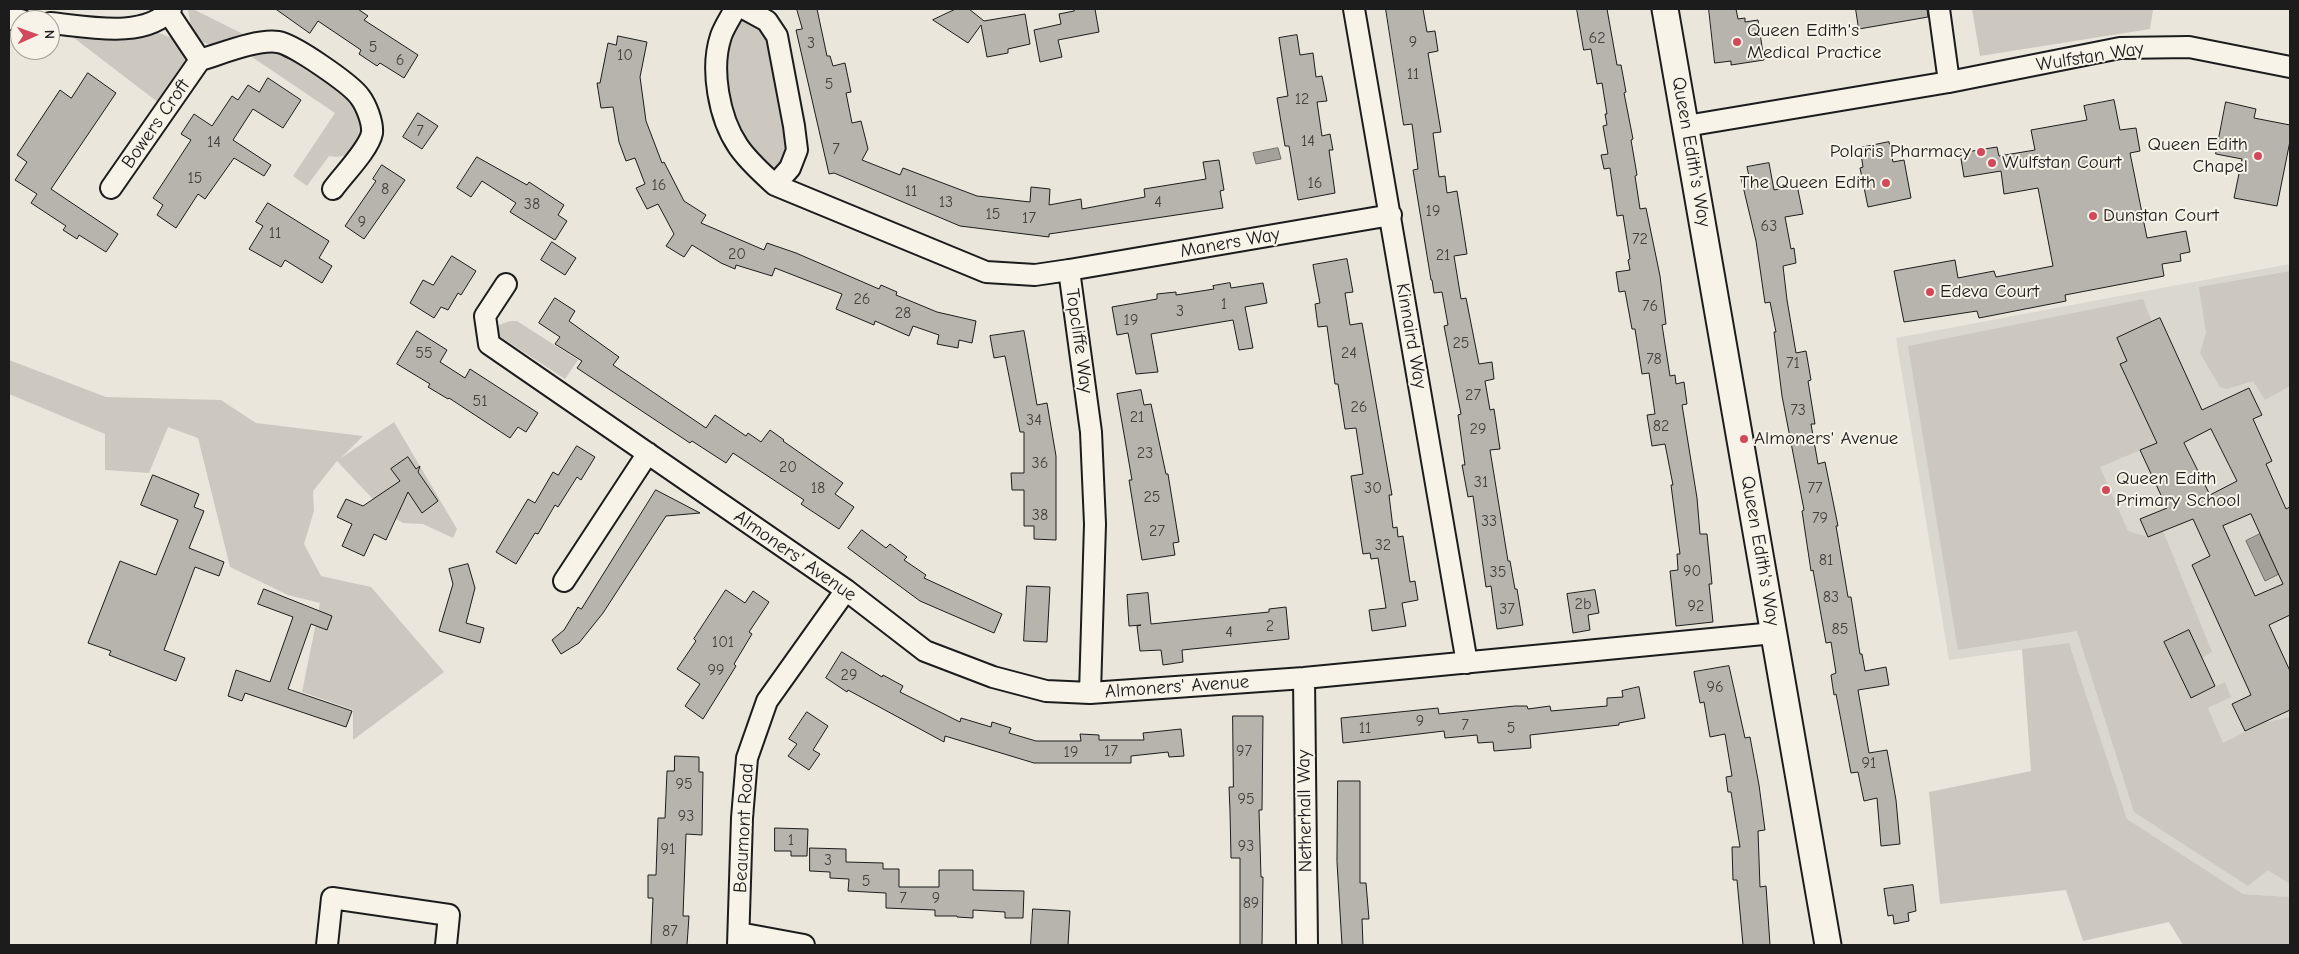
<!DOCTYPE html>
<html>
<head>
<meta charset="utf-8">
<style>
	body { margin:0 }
	#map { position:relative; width:2299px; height:954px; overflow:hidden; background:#eae6dc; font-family:"Comic Neue",sans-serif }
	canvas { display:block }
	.frame { position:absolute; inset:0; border:10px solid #1c1c1c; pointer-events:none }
	.north { position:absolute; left:10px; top:10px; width:50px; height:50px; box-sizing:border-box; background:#f7f3e8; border:1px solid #9f9d96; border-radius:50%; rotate:88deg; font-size:14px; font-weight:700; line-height:20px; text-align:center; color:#1c1c1c }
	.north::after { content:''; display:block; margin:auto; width:18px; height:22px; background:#d1495b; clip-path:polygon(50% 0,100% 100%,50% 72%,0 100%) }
</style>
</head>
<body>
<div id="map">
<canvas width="2299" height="954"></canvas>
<div class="frame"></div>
<div class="north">N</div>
</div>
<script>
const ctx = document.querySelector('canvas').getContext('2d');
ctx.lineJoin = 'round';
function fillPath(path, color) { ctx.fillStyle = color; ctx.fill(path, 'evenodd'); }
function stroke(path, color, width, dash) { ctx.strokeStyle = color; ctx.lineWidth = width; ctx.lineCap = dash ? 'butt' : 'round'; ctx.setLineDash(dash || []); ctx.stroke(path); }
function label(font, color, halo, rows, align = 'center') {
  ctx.font = font + ' "Comic Neue",sans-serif'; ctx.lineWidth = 4; ctx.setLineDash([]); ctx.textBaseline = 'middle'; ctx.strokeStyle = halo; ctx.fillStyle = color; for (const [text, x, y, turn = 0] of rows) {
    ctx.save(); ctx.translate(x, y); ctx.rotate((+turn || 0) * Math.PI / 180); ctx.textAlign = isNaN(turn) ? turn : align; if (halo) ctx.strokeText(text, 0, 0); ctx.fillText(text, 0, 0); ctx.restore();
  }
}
const built = new Path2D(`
	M2290,264V897L2243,894L2127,819L2069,643L1949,660L1896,338Z`);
const green = new Path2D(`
	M188,9H193L249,37C215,47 193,55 188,9Z
	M1972,9H2145L2153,10L2150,29L1980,56Z
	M746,18L764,26L772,38L791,148L779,169L771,173L733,128L722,70L725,37L740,20Z
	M158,33C174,37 189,48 184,67C181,77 165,94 159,103L70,35C102,39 126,39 158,33Z
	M267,47L277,49L354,99L364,127C357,146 351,160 329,156L307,186L293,176L335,113L249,55Z
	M2290,271V386L2265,400L2253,381L2227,389L2220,387L2200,353L2206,333L2199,287Z
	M2143,299L2152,322L2127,361L2121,364L2157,443L2100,467L2128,531L2148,537L2163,531L2212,652L2202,658L2164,642L2191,698L2225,682L2231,697L2208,708L2223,743L2262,723L2290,717V884L2268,870L2248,886L2134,812L2077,631L1958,650L1908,346Z
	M510,321H517L578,360L565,379L499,336L497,329L499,325Z
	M9,360L106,397L221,400L256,423L363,436L341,458L394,422L457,529L453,538L423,524L403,523L387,514L337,461L313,491L314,511L304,544L321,576L371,587L444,672L353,740V710L302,692L320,603L288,595L230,567L198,438L168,427L149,473L105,470V434L9,394Z
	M2069,643L2127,819L2243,894L2290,897V945H2183L2169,922L2083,941L2066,890L1940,904L1929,792L2031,771L2022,649Z`);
const water = new Path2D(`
	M1278,148L1281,159L1256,164L1253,153Z
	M2260,534L2279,574L2265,581L2246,541Z`);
const building = new Path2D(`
	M276,9H358L368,16L364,20L418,55L404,78L380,63L377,66L359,54L361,50L318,21L310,33Z
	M797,9H817L827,56H830L833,66L845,63L851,92L846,93L852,123L861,121L868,149L862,160L900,175L903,168L977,196L1030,202L1031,187L1050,189L1049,205L1081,199L1082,209L1145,197L1144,189L1206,179L1203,162L1219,160L1224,190L1220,191L1223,208L1049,234V237L960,226L834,173L829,174L796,30L802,29Z
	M956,9H969L984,21L1025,14L1030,44L1008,49V53L987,57L981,25L968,43L933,20Z
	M1074,9H1095L1099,32L1058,40L1062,57L1040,62L1034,30L1061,24L1059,14L1074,11Z
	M1386,9H1423L1427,32L1435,31L1438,51L1428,53L1441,132L1433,133L1439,177L1445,176L1447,193L1457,191L1467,254L1454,256L1461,299L1466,298L1479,364L1492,362L1494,379L1485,381L1490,410L1494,409L1500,449L1490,450L1508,561H1510L1515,589H1517L1523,625L1497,629L1491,586L1486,587L1473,496L1468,497L1462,465H1465L1458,415L1461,414L1444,326L1448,325L1442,292L1434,293L1432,280H1431L1413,170L1418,169L1412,124L1404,125Z
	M1577,9H1607L1617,65H1621L1626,92L1624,93L1633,139L1631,140L1637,175L1635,176L1640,209L1646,208L1660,276L1666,324L1662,325L1670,376L1675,375L1676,384L1684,382L1687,404L1682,405L1697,498L1700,534H1707L1712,584H1709L1713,622L1676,626L1670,571L1678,570L1677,554H1680L1671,485H1673L1665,444L1652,446L1647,415L1655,414L1649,373L1642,374L1635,329H1632L1625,291L1619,292L1616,272L1630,270L1628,260L1630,259L1623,215L1617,216L1610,168L1604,169L1601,155L1608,154L1603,126L1607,125L1605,114H1607L1602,83L1597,84L1591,49L1584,50Z
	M1709,9H1736L1738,19L1745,18V22L1758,20L1764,60L1731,65V61L1715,63Z
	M1856,9H1927L1928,17L1859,29Z
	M1297,35L1300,55L1313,53L1316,77L1322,76L1327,101L1317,102L1322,136L1330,134L1333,150H1329L1335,193L1298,200L1289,146H1285L1277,98L1288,96L1279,38Z
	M618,36L647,42L640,77L646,121L662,163L664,162L684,201L706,215L701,223L764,250L767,243L796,253L879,289L881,285L897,292L896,295L937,312L976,321L972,343L959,340L958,348L937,344L939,335L913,326L909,336L875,321L874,325L836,309L842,294L775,268L772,276L736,265L735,269L721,263L692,245L684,257L666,246L674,234L658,204L647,209L636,188L645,184L635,158L626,161L619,142L613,107L601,108L597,83H600L608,43L616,45Z
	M88,73L116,93L51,189L118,234L106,252L79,235L77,239L63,230L66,226L31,203L37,194L15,180L27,162L17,155L60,90L71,98Z
	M268,78L301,100L283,128L253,109L233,140L271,165L264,176L234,158L205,199L198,194L176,228L157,215L163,205L153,198L191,140L181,134L194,114L212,126L232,96L238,100L248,85L259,92Z
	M2114,100L2120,130L2136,128L2140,151L2130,153L2147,238L2186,231L2190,252L2180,254L2181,261L2162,264L2164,276L2065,295L2066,301L1979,318L1977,311L1904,322L1894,271L1955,260L1958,278L1994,271L1996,277L2053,266L2038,188L2004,194L2001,171L1964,177L1960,153L1997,147L1999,156L2035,150L2031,130L2087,120L2084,106Z
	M2226,102L2256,109L2254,118L2290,125V141L2277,206L2234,198L2242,159L2216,154Z
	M418,113L438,126L422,149L403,137Z
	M1889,142L1893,162L1904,160L1911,198L1868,207L1860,168L1863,167L1860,148Z
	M477,157L527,185L529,182L564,205L558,215L567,221L555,240L510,212L516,203L482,181L471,197L457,188Z
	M1769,163L1774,190L1797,185L1803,214L1785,217L1791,249L1794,248L1796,263L1783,266L1787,300L1796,353L1806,351L1811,380L1808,381L1815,424H1811L1818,464L1825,462L1838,526H1836L1848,597H1851L1860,654H1862L1865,671L1886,667L1889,685L1858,690L1869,753L1887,750L1896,800L1900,844L1881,846L1877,798L1864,801L1858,772L1851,773L1836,694L1834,695L1831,675L1836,673L1831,642L1826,643L1813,570L1811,571L1802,511L1804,510L1782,396L1774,332H1776L1770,302L1765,303L1756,241L1741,178L1749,176L1747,167Z
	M382,165L405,180L364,239L345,226L376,181L373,179Z
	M268,203L329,241L319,258L332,266L322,283L285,260L281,267L249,249L263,226L256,222Z
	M552,242L576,258L565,275L541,260Z
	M452,256L476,271L461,295L458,293L448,310L441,307L434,318L410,303L423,280L433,285Z
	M1347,259L1353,292L1345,293L1350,325L1362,323L1392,495H1389L1393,528L1397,527L1398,537L1403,536L1410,582L1415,581L1418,600L1402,603L1406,626L1372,631L1369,610L1386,608L1378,558L1371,559L1370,553L1363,554L1351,476L1363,474L1356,428L1345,429L1338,384H1335L1327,326L1318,327L1315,304L1320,303L1313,265Z
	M1230,283L1231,288L1263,283L1267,303L1245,307L1253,348L1239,350L1233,320L1151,334L1158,372L1136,374L1128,333L1117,335L1112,307L1157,299V294L1176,292V295L1214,289L1213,286Z
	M555,298L575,311L569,321L619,357L613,365L706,428L715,415L746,436L748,433L761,442L770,430L784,440L783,441L843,483L835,494L854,507L839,529L801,504L804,500L733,453L726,463L692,441L690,443L577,368L582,361L555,344L560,337L539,323Z
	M2160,318L2202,410L2249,388L2262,415L2253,419L2272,461L2266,464L2286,509L2290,507V615L2269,625L2290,671V710L2245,731L2232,704L2251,695L2192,565L2210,556L2193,519L2148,537L2140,519L2167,508L2140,450L2157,443L2120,364L2127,361L2117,338ZM2211,429L2237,481L2210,495L2184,443ZM2251,514L2283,584L2255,596L2223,526Z
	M417,331L447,350L440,362L465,378L470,369L538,413L526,432L518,427L510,438L449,398L448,399L428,387L430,384L397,364Z
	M1024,331L1037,405L1047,403L1056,456V540L1034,539V526H1024V490H1012L1011,473H1024V432H1020L1005,356L994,358L990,336Z
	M1141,390L1144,405L1151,404L1166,474H1168L1179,542L1173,543L1175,555L1142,560L1129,480H1132L1117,394Z
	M577,446L595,457L581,480L577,477L558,507L555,505L538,534L535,533L516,564L496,552L528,499L535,503L553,472L558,475Z
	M408,457L416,469L420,466L418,472L438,501L422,513L408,492L386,540L374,534L364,556L342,546L352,524L337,517L346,499L363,506L400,481L391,469Z
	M153,475L199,494L194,507L204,511L189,548L224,562L219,576L195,567L164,650L185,658L176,681L109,655L111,651L88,643L120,561L156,575L178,520L141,505Z
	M656,490L700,513L666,516L603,613L579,643L561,654L552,640L564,630L578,607L581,609Z
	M862,530L886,548L890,544L907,557L904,560L926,575L924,578L1002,614L994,633L920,601L848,548Z
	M468,564L475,588L466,623L484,628L480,643L439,631L453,584L449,569Z
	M1027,586L1050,587L1047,642L1024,641Z
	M264,589L332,616L327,630L311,624L288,689L352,711L346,727L245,693L242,701L228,696L236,670L270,682L293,617L258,604Z
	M726,590L745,603L753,591L769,602L749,632L752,634L734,664L736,666L703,719L685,706L700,684L677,669L696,641L694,639Z
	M1595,590L1599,613L1588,615L1590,630L1573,633L1567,594Z
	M1148,593L1151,624L1269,612V609L1286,607L1289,639L1182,650L1183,662L1163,665L1161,650L1140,651L1137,626L1141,625L1129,626L1127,595Z
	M2189,630L2215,686L2191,698L2164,642Z
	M842,652L882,677L883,675L903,686L900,692L960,722L961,718L991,727L992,722L1011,728L1009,733L1036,741H1081L1080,734L1099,735V740H1144L1143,733L1181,729L1184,756L1169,757L1168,752L1131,756V763H1034L945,736L944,742L848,690L847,692L826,678Z
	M1729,666L1745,738L1750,737L1759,785L1765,830L1758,831L1760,887L1766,886L1770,945H1743L1737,880H1733L1732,847H1740L1731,792H1728L1726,777L1732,776L1725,734L1710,737L1704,702L1700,703L1694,672Z
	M1639,687L1645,718L1619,723V725L1530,735L1531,748L1494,751L1493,742L1478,743L1477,735L1445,738L1444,731L1343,743L1341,718L1438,708L1439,714L1515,706H1527L1528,709L1550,706L1551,711L1607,706V698L1623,697L1622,691Z
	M807,712L828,726L813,750L820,754L809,770L788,756L797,744L789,739Z
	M1233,716H1263L1262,810H1259L1261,877H1263L1262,945H1240V858H1231L1230,811L1229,787H1233Z
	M675,756L699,757V772H703L702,835L686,834L683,916H689L687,945H651L653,898H648V875H656L658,818H665L667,771H674Z
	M1338,781H1360V883H1366L1369,919H1362L1363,945H1342L1337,862Z
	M775,828L808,829L807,856H791V851H775Z
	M810,848L846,849V862L883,863V869H899V887H939V870H973V890L1024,891L1023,918H1005V912L973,910V918L957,917V916H935V910L886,908V893L848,891L849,879L830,878V872L810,871Z
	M1913,885L1916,911L1908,913L1909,921L1894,924L1893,915L1888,916L1884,889Z
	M1033,909L1070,911L1068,945H1031Z`);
const minor = new Path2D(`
	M735,9C731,17 724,27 721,36C710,69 719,118 738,146C748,161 762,173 775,185L986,272L1035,275L1069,270L1391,215
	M745,9L767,21L777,36L794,126L797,150L790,168L775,185
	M1354,9L1467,663
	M1939,9L1949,82
	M168,12L200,60C221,54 256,39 278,42C293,44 351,84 360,97C366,105 373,122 372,133C369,149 343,175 333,189
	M9,19L21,20
	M50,23C85,26 145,40 171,9
	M1686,126L1949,82L2120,48L2189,47L2290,67
	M111,188L200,60
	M1069,270L1091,432L1095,524L1090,693
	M506,284L485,316L489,344L846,590L925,651L993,677L1046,691L1090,693L1304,678L1774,633
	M564,581L648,453
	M1304,678L1307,945
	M739,933L804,945
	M327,945L332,898L449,915L446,945
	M738,945L742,818L747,758L767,701L846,590`);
const tertiary = new Path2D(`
	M1665,9L1828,945`);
const markers = [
	[1737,42,5,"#d1495b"],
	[1981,152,5,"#d1495b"],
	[2258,156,5,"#d1495b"],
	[1992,163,5,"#d1495b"],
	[1886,183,5,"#d1495b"],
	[2093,216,5,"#d1495b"],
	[1930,292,5,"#d1495b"],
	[1744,439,5,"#d1495b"],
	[2106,490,5,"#d1495b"]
];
const numberNames = [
	["62",1597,38],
	["9",1413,42],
	["3",811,43],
	["5",373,47],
	["10",625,55],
	["6",400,60],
	["11",1413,74],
	["5",829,84],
	["12",1302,99],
	["7",420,131],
	["14",1308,141],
	["14",214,142],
	["7",836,149],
	["15",195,178],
	["16",1315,183],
	["16",659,185],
	["8",385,189],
	["11",911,191],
	["13",946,202],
	["4",1158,202],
	["38",532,204],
	["19",1433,211],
	["15",993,214],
	["17",1029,218],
	["9",362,222],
	["63",1769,226],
	["11",275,233],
	["72",1640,239],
	["20",737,254],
	["21",1443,255],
	["26",862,299],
	["1",1224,304],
	["76",1650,306],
	["3",1180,311],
	["28",903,313],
	["19",1131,320],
	["25",1461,343],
	["55",424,353],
	["24",1349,353],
	["78",1654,359],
	["71",1793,363],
	["27",1473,395],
	["51",480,401],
	["26",1359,407],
	["73",1798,410],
	["21",1137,417],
	["34",1034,420],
	["82",1661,426],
	["29",1478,429],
	["23",1145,453],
	["36",1040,463],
	["20",788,467],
	["31",1481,482],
	["18",818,488],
	["30",1373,488],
	["77",1815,488],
	["25",1152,497],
	["38",1040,515],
	["79",1820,518],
	["33",1489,521],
	["27",1157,531],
	["32",1383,545],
	["81",1826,560],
	["90",1692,571],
	["35",1498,572],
	["83",1831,597],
	["2b",1583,604],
	["92",1696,606],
	["37",1507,609],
	["2",1270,626],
	["85",1840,629],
	["4",1229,632],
	["101",723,642],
	["99",716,670],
	["29",849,675],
	["96",1715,687],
	["9",1420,721],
	["7",1465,725],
	["11",1365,728],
	["5",1511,728],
	["17",1111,751],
	["97",1244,751],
	["19",1071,752],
	["91",1869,763],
	["95",684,784],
	["95",1246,799],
	["93",686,816],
	["1",791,840],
	["93",1246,846],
	["91",668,849],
	["3",828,860],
	["5",866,881],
	["7",903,898],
	["9",936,898],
	["89",1251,903],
	["87",670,931]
];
const poiNames = [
	["Queen Edith's",1747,31],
	["Medical Practice",1747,53],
	["Queen Edith",2248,145,"right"],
	["Chapel",2248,167,"right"],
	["Polaris Pharmacy",1971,152,"right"],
	["Wulfstan Court",2002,163],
	["The Queen Edith",1876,183,"right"],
	["Dunstan Court",2103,216],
	["Edeva Court",1940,292],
	["Almoners' Avenue",1754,439],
	["Queen Edith",2116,479],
	["Primary School",2116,501]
];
const streetNames = [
	["Wulfstan Way",2090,57,-9],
	["Bowers Croft",156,124,-55],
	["Queen Edith's Way",1691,152,80],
	["Maners Way",1230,243,-10],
	["Kinnaird Way",1411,336,80],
	["Topcliffe Way",1079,341,82],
	["Queen Edith's Way",1760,551,80],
	["Almoners' Avenue",795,556,35],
	["Almoners' Avenue",1177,687,-4],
	["Netherhall Way",1305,811,-91],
	["Beaumont Road",744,828,-87]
];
fillPath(built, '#dad7ce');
fillPath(green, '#ccc8c0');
fillPath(water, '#a3a19a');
stroke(water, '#6d6c68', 1);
fillPath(building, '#b6b4ac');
stroke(building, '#1c1c1c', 1);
stroke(minor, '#1c1c1c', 24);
stroke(tertiary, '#1c1c1c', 29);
stroke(minor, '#f7f3e8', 20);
stroke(tertiary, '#f7f3e8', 25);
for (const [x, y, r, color] of markers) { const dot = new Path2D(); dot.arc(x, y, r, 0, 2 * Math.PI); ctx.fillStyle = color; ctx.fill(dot); stroke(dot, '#f7f3e8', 2); }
label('16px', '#424240', null, numberNames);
label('19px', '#1c1c1c', '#f7f3e8', poiNames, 'left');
label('19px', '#1c1c1c', '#f7f3e8', streetNames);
</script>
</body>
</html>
